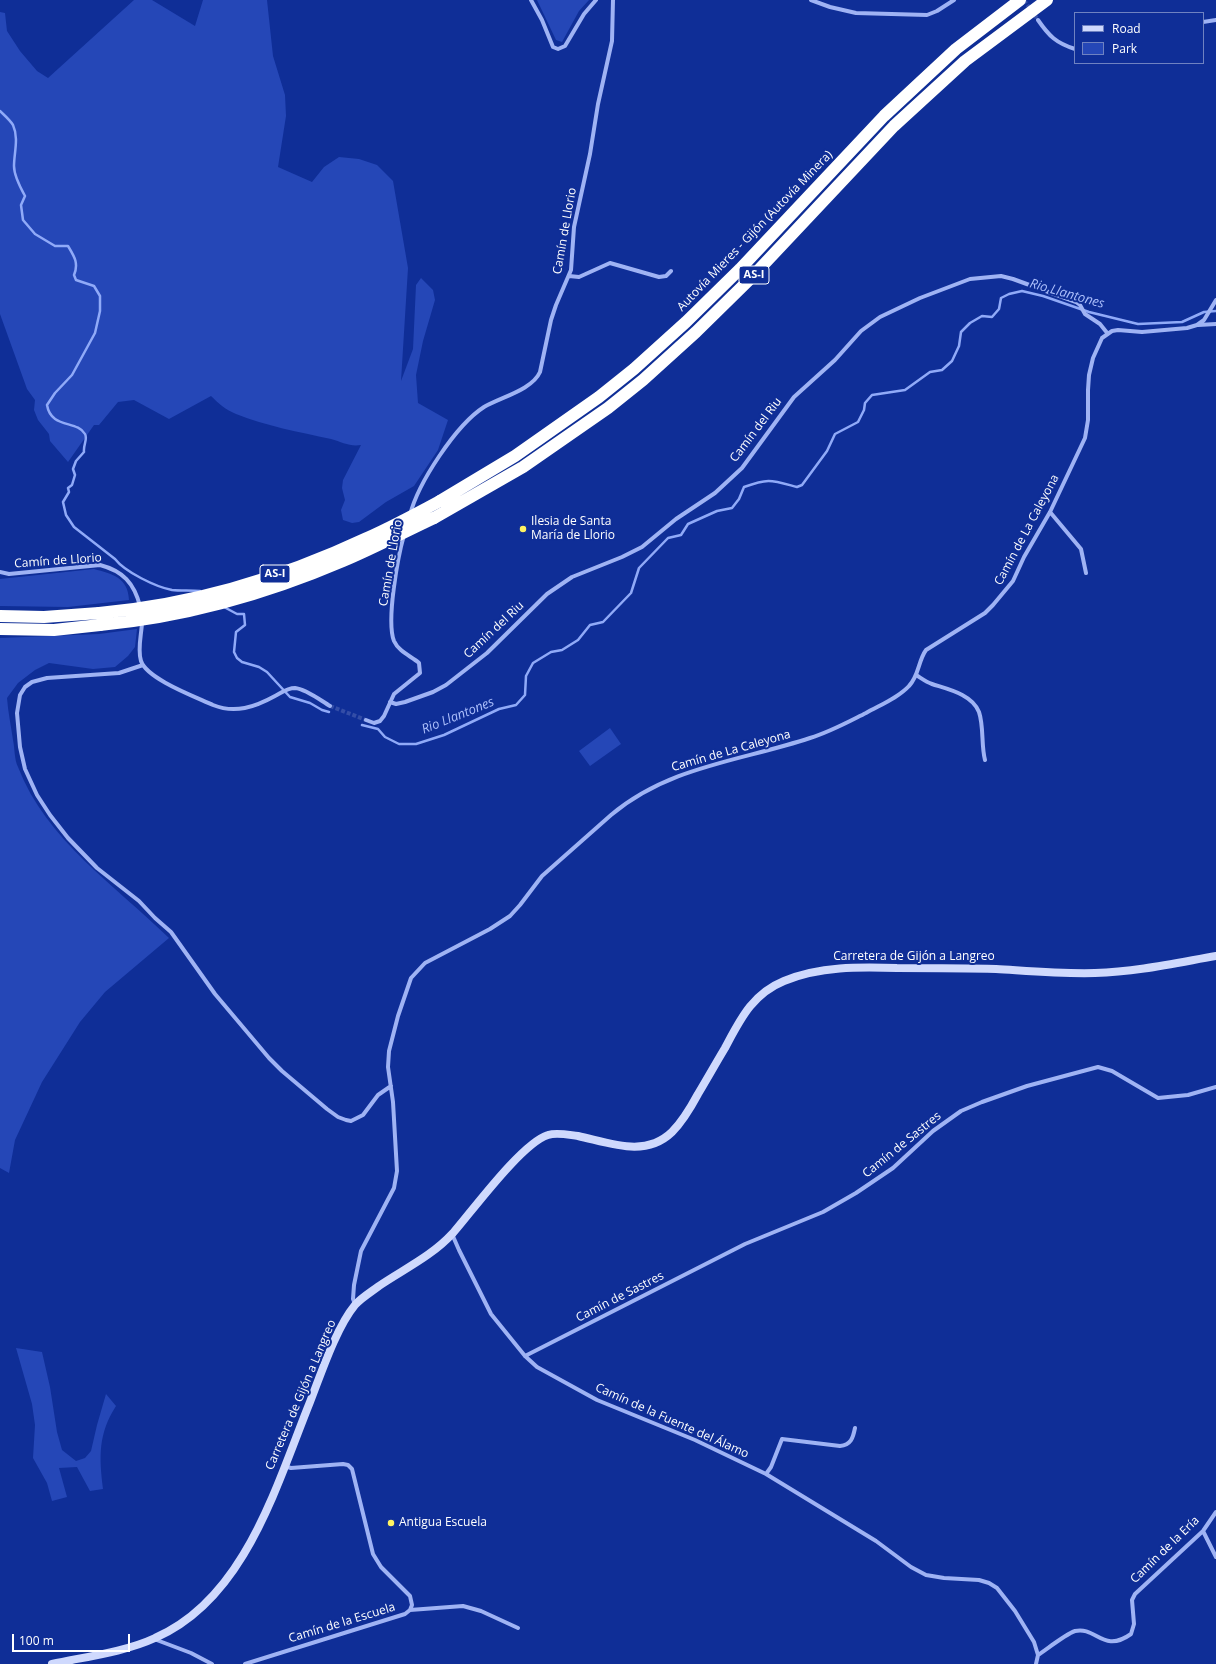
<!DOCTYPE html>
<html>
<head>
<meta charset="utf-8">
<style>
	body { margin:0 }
	#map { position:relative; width:1216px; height:1664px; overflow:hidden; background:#0f2e97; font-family:"Open Sans",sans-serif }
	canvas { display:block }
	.legend { position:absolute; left:1074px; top:12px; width:130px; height:52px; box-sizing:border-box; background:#0f2e97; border:1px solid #6f82c1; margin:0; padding:5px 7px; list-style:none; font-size:12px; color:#fff }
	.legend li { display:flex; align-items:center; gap:8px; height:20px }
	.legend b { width:20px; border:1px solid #6f82c1 }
	.scale { position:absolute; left:12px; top:1634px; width:118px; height:18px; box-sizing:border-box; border:2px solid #fff; border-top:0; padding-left:5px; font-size:12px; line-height:14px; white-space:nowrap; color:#fff; -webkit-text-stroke:3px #0f2e97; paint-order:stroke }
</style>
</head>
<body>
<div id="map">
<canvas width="1216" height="1664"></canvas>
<ul class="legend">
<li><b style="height:5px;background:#cfd9fd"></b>Road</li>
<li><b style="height:11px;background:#2547b7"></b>Park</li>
</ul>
<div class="scale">100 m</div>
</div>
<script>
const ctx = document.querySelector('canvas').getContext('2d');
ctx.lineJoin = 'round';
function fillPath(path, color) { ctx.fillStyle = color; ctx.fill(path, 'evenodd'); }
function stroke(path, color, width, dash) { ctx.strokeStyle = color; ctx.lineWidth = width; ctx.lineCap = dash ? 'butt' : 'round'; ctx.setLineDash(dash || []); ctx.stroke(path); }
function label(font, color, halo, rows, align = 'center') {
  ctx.font = font + ' "Open Sans",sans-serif'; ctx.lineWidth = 4; ctx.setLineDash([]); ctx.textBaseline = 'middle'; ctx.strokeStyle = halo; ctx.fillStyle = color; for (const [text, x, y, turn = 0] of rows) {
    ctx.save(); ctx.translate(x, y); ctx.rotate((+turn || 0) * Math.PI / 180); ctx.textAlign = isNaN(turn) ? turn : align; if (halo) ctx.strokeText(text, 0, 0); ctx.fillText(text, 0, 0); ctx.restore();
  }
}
const green = new Path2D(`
	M134,0H152L195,26L203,0H267L273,56L285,95L286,116L278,167L312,182L324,167L339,157L359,159L377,165L393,181L408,268L401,381L413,349L416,285L421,278L433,290L435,300L423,341L416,375L418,403L448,420L438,450L414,486L386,502L359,522L352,523L343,520L341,510L345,500L342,488L343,480L361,445C350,447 342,442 331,439C299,432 266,426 236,414C226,410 218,403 211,396L169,419L134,400L118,402L99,425H94L68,462L50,441L49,434L38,420L34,410L35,400L27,389L0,314V12L5,13L7,31L20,51L37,71L48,78Z
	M537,0H589L579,11L562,42L556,40Z
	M94,569C112,574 128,577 129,600L68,607L0,606V579Z
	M137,629L135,647L128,656L115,667L93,669L49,663L35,670L18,683L7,698C8,712 11,726 13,740C15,749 14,759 18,767C46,840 115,885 169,938L105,992L80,1022L42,1082L15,1140L9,1173L0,1168V638L99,634Z
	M610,728L621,744L590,766L579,751Z
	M16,1348L42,1352L50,1387L57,1432L62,1450L76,1461L85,1458L91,1451L97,1425L106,1394L116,1406C98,1434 99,1457 103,1489L90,1491L77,1467L59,1468L67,1497L52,1501L47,1483L33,1458L35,1425L32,1404Z`);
const stream = new Path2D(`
	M0,111C4,115 10,120 13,125C19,138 14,153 14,166C14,176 20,187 25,196L21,205L23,220L35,234L55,246H68C74,256 79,263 74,275L76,280L94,286L100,296V311L95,333L72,375L55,393L47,405C51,429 77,420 85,434C88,439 83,445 84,452L76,461L73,469L75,475L72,485L68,488L69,492L63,502L66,515L74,527L115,559C125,572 156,587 172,590C181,591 191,590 200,591
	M224,607L237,614H244L245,625L236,632L234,652L237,658L242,662L259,667L267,672L290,697L310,703L322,710L329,712
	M362,725L378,729L385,737L399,744H416L444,735L499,709L516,705L525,695L526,676L533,663L551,652L562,650L578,640L590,625L603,622L631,593L639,568L668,538L681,535L688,524L717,511L732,508L739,499L744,487C769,478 771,480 797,487L802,485L827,451L835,434L858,422L864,410L865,403L872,395L905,390L930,372L942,370L952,361L959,346L961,332L970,323L982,316L992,317L999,309L1001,298L1009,294L1022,291L1043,296L1089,312L1138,324L1182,322L1204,312L1216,311`);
const streetTunnel = new Path2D(`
	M1024,0L1038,20
	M330,706L366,720`);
const street = new Path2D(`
	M531,0L542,20L553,47L558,49L565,46L584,14L596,0
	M811,0L830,7L856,13L927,15L937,11L954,0
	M1038,20C1049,36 1056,43 1075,49
	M1203,22L1216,20
	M569,276L579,277L610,263L659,277L666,276L671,271
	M1198,325L1216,324
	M1050,512L1081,549L1086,573
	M410,515C418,483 456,425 484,407C501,397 532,390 540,372L551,320L556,305L571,270L574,227L590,154L598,104L612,41L613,0
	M0,572L9,574L100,565C123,571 134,583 140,606
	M142,621C142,633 137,649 141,661C147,679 196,697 213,705C235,714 255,707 275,696C281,693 287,688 295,688C306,689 320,700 330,706
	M143,665L119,673L47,678L32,682L25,687L20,695L17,713L20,747L25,769L37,795L50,815L68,838L97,868L139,901L155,918L171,932L215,994L269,1058L282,1071L327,1109L338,1117L346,1120L351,1121L363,1115L378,1095L391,1086
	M916,675C921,678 926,682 932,684C947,689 972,694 979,712C984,727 981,745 985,760
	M390,702L396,704L405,702L433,692L446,685L487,653L547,594L572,577L622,557L642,547L676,519L715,493L742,468L794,397L835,360L861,331L880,317L920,298L970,279L1001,276L1013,279L1076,302L1080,305L1085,314L1100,324L1108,334
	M366,720L374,723L380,721L384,716L394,694L420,673L419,663C411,656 399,652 394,641C386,621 398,556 404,535
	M452,1234L459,1250L491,1314L525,1356L537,1367L597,1400L695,1440L766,1474L876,1541L911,1567L926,1575L944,1578L979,1580L989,1583L997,1588L1015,1611L1034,1642L1038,1655
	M355,1304L353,1299L354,1285L361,1251L394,1188L397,1171L393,1102L388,1067L389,1051L398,1016L411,978L425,963L490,929L510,916L520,905L542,876L611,815C669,766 741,761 810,738C830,732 848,722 866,713C880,705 898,698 909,686C919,676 918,661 926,650L985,613L993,605L1013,581L1024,557L1050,512L1085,438L1088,420V390L1089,375L1093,358L1102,338L1112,331L1118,330L1142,332L1187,328L1197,325L1204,320L1216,300
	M525,1356L745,1244L823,1212L856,1193L893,1168L933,1131L961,1111L982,1102L1027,1086L1098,1067L1112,1071L1158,1098L1188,1095L1216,1087
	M766,1474L771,1467L782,1439L840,1446C851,1445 853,1438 855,1428
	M1203,1531L1216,1557
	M410,1610L463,1606L481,1611L518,1628
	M154,1639L191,1653L212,1664
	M245,1664L405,1614L410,1610L412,1605L410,1596L381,1567L373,1554L352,1469L348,1465L343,1464L291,1468L284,1466
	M1036,1664L1038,1655C1047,1649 1066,1634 1075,1631C1096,1626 1103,1654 1131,1634L1134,1624L1132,1600L1135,1594L1203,1531L1216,1512`);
const secondary = new Path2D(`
	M52,1664C84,1657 125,1652 155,1638C245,1599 276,1486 310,1402C321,1374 336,1328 355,1305C361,1298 371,1292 379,1286C404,1269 432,1256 453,1233C473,1210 522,1143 548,1135C557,1132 569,1135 578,1136C610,1143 645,1158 672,1132C683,1121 691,1107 698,1094C707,1079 716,1063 725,1048C740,1020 752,994 784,981C820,966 859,967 897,968C930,968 963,968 996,969C1029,971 1062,974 1095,973C1136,972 1176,963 1216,956`);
const highway = new Path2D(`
	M440,501L515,456L599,397L634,369L686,322L740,269L884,116L956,49L1020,0
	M434,518L523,467L608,408L643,380L696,332L751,278L894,126L965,61L1047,0
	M0,616L44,617L99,613
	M0,629L54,630L100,625`);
const highwayBridge = new Path2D(`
	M99,613C191,605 284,577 367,538C392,527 416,514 440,501
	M100,625C185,617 266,594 343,561C374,548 404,532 434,518`);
const markers = [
	[523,529,4,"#fff362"],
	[391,1523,4,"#fff362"]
];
const shields = [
	[754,275,30],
	[275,574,30]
];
const shieldNames = [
	["AS-I",754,275],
	["AS-I",275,574]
];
const streetNames = [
	["Camín de Llorio",565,231,-80],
	["Autovía Mieres - Gijón (Autovía Minera)",755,231,-46],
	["Camín del Riu",756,430,-53],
	["Camín de La Caleyona",1027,530,-62],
	["Camín de Llorio",58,561,-4],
	["Camín de Llorio",391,563,-80],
	["Camín del Riu",494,630,-43],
	["Camín de La Caleyona",731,751,-16],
	["Carretera de Gijón a Langreo",914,957],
	["Camín de Sastres",902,1145,-39],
	["Camín de Sastres",620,1297,-27],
	["Carretera de Gijón a Langreo",301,1395,-67],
	["Camín de la Fuente del Álamo",672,1421,24],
	["Camín de la Ería",1165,1550,-44],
	["Camín de la Escuela",342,1623,-17]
];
const poiNames = [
	["Ilesia de Santa",531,522],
	["María de Llorio",531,536],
	["Antigua Escuela",399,1523]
];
const waterNames = [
	["Rio Llantones",1067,294,16],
	["Rio Llantones",458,716,-22]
];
fillPath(green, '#2547b7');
stroke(stream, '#90aaf8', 2.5);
stroke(streetTunnel, '#334da7', 4, [4, 2]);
stroke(street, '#9fb3f4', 4);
stroke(secondary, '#cfd9fd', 8);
stroke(highway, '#fff', 12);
stroke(highwayBridge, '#fff', 12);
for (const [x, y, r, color] of markers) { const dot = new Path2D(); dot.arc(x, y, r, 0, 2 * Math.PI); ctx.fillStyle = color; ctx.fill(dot); stroke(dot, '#0f2e97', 1.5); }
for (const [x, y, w] of shields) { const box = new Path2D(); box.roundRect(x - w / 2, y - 9, w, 18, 3); ctx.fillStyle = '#0f2e97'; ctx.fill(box); stroke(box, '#fff', 1); }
label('bold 11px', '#fff', null, shieldNames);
label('12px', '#fff', '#0f2e97', streetNames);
label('12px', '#fff', '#0f2e97', poiNames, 'left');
label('italic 13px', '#abbefb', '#0f2e97', waterNames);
</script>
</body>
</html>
